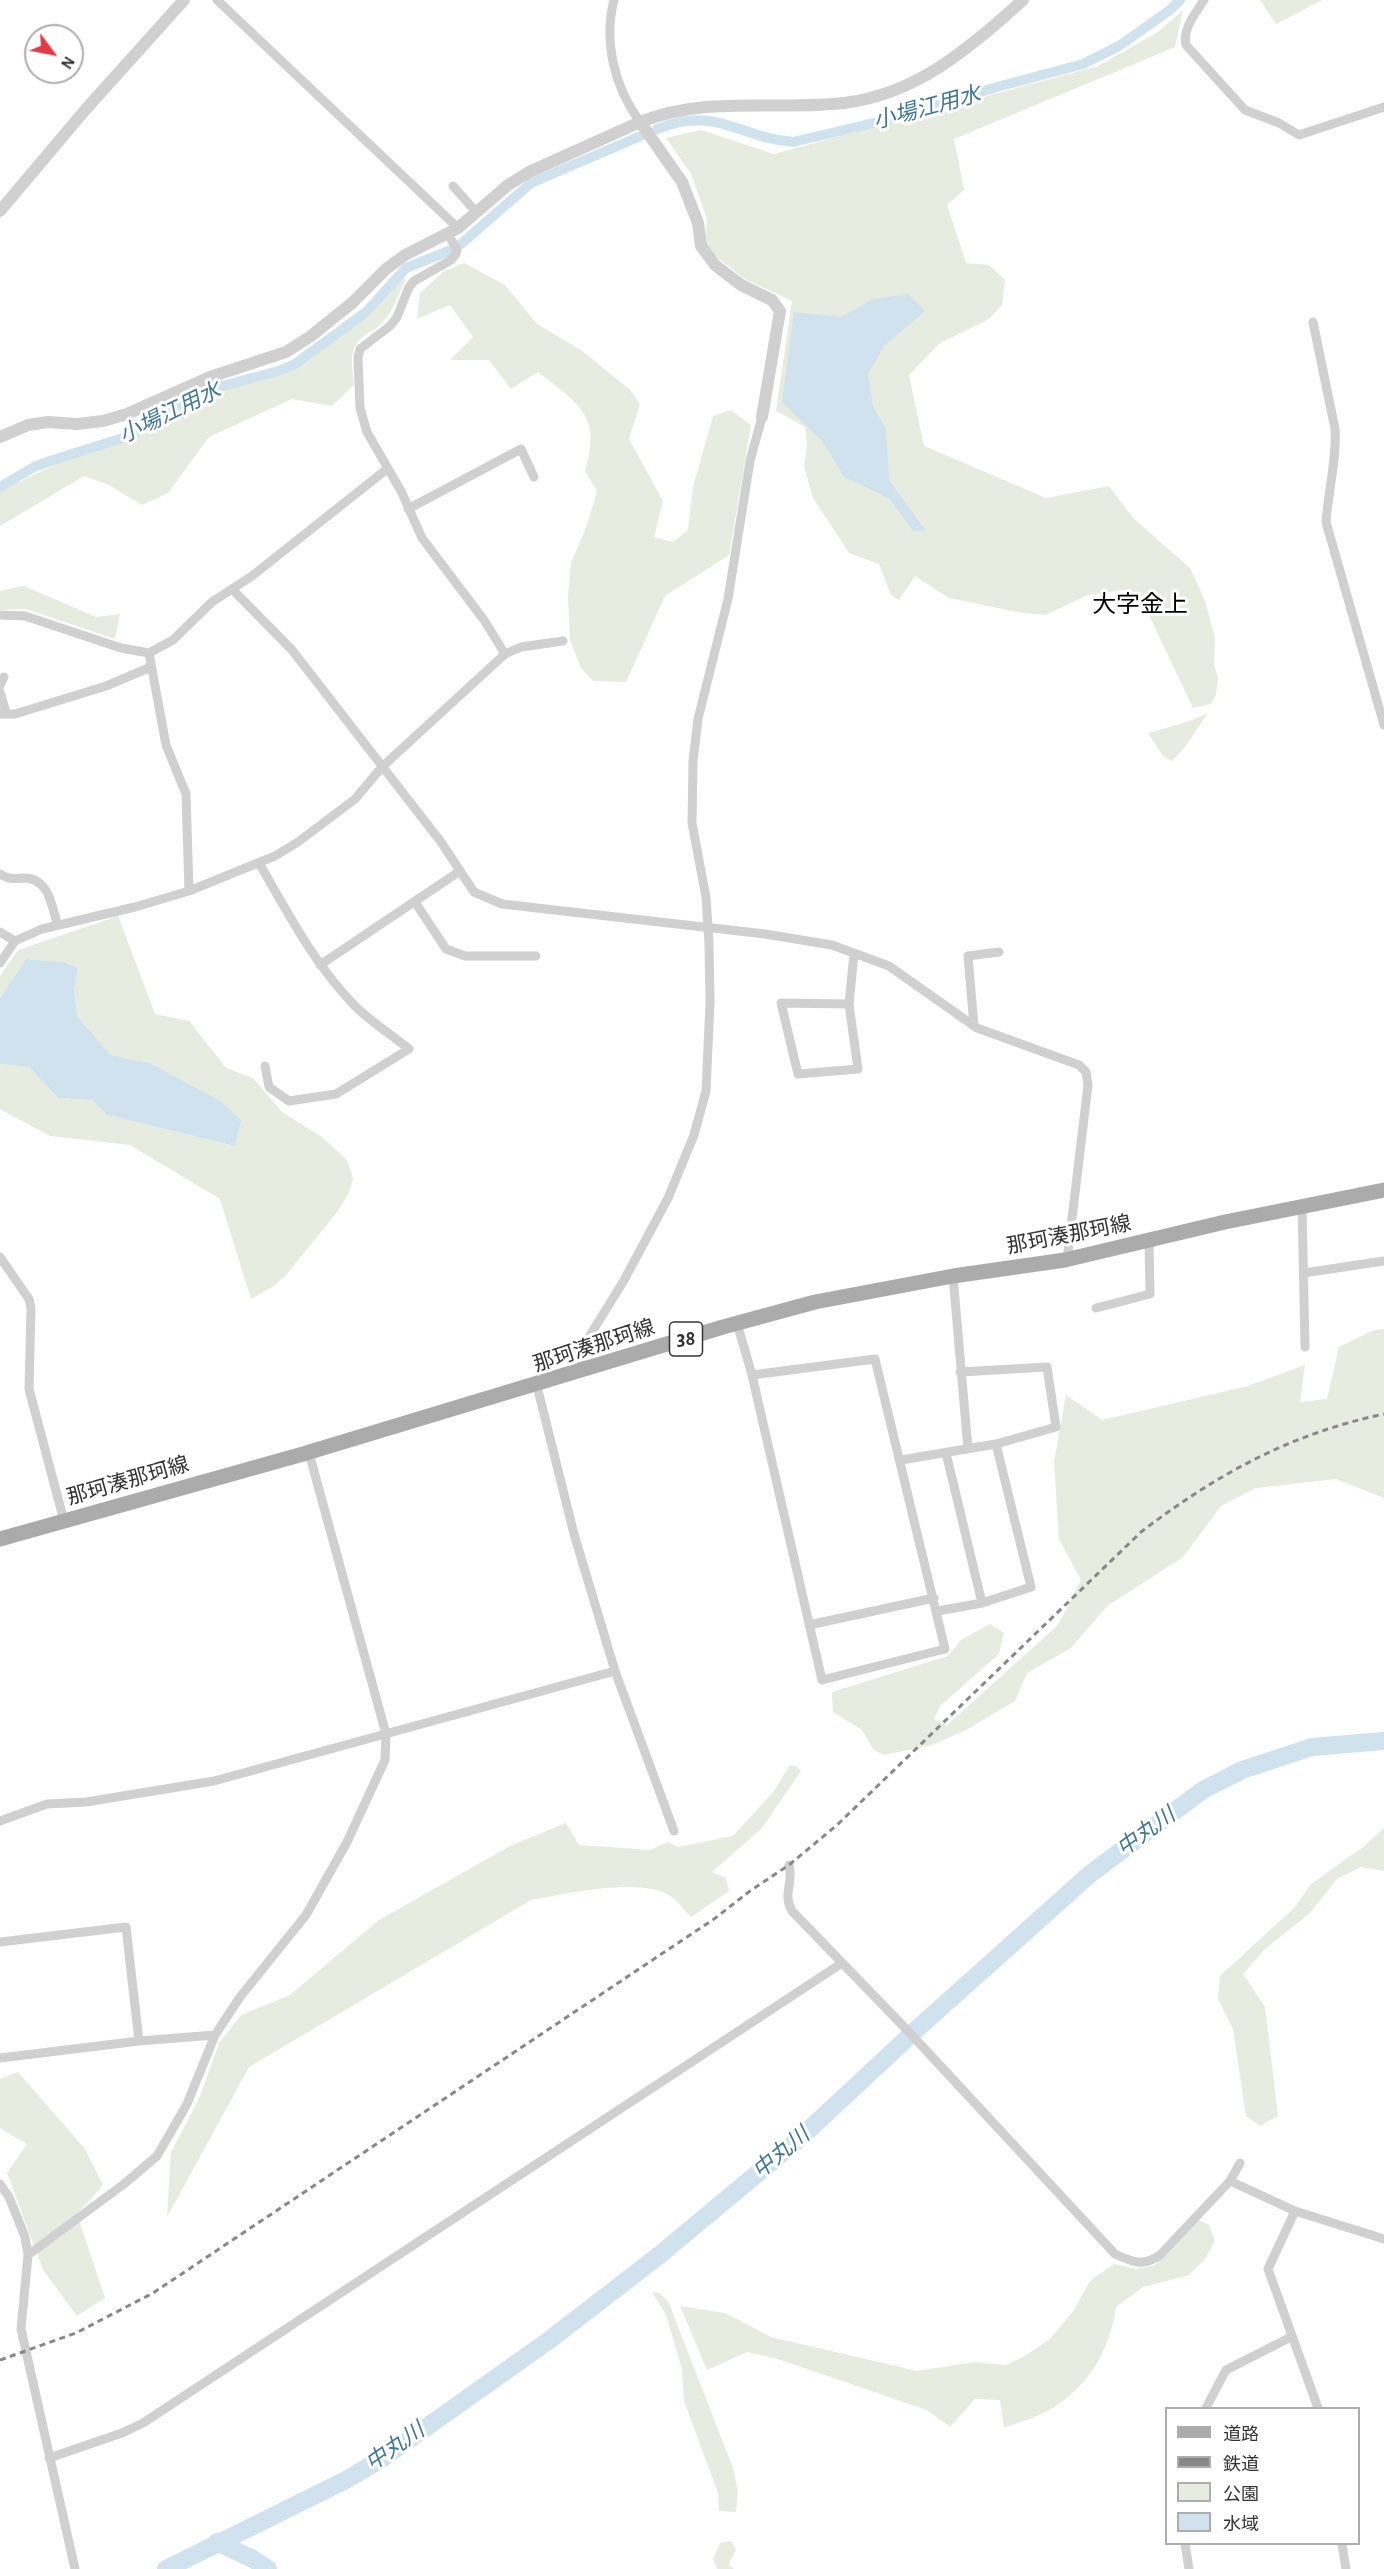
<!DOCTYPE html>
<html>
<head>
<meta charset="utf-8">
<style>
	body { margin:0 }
	#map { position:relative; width:1384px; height:2569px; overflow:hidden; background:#fff; font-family:"Alegreya Sans","Noto Sans JP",sans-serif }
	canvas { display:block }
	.legend { position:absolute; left:1165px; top:2407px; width:195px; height:138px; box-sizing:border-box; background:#fff; border:2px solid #adadad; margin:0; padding:8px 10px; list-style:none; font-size:18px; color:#333 }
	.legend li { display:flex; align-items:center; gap:12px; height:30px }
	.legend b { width:30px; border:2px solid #adadad }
	.north { position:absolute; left:24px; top:24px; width:60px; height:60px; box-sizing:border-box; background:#fff; border:2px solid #adadad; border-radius:50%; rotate:122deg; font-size:16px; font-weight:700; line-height:24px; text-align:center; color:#333 }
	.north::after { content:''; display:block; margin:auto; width:21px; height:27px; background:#e63946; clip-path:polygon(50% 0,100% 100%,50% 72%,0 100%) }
</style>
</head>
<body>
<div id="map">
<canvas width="1384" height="2569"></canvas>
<ul class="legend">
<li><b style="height:8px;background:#ababab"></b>道路</li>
<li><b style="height:8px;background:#888"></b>鉄道</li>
<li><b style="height:16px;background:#e6ecdf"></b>公園</li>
<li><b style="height:16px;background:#cfe2ee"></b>水域</li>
</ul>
<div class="north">N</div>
</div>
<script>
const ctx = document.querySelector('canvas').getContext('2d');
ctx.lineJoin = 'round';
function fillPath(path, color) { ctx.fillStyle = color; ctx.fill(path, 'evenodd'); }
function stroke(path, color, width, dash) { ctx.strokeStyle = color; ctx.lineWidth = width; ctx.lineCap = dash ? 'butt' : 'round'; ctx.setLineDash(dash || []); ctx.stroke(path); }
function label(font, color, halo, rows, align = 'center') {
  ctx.font = font + ' "Alegreya Sans","Noto Sans JP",sans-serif'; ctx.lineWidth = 6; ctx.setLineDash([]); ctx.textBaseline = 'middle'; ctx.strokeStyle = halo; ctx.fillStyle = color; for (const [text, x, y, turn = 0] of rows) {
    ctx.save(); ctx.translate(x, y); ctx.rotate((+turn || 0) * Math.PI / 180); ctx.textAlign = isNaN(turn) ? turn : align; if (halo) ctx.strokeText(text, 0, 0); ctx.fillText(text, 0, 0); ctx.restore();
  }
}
const green = new Path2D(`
	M1260,0H1322L1276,24Z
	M1183,10L1175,47L954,139L964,190L947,205L966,263L989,265L1005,280L1002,305L989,319L940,343L909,375L924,446L1046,498L1109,486L1133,518L1190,568L1205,601L1215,638L1214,665L1218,678L1216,695L1211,704L1193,708L1146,609L1139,600L1123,590L1088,595L1045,615L1017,612L949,598L915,576L899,600L891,595L879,564L849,553L813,498L804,466L807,445L805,427L776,411L792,301L743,278L705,247L707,219L691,174L666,138L701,130L774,154L1098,66L1158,32Z
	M464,263L505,285L537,324L581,350L629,389L640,404L629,439L663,501L654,537L673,542L688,530L693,487L713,416L731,410L751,425L729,555L665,596L626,682L593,681L581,668L570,640L568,596L571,563L587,525L597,491L585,471C602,416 579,404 538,372L511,389L489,360H450L473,337L450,305L417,319L420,293L444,271Z
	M401,275L406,280C398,293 396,306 386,318C380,327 373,330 364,336C347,348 353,367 354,385L332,406L292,399L209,437L168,493L142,505L109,485L84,476L0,526V491L73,456L128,438L216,391L279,374L297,365L372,310Z
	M24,586L96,617L120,614L115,639L26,609L0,610V591Z
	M1208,713L1185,747L1172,761L1163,756L1148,733L1187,722Z
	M118,916L155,1014L189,1021L226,1068L253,1078L282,1112L322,1137L347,1160L353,1179L349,1192L338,1211L285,1276L274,1286L251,1299L220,1199L130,1145L50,1136L0,1109V1064L29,1067L58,1098L92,1100L107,1115L235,1146L240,1119L150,1063L111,1055L77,1016L74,990L78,968L63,962L26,959L0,998V976L18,950Z
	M1384,1329V1498L1336,1479L1256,1488L1221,1506L1183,1557L1107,1606L1071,1648L1027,1673L1015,1701L966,1730L932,1745L884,1755L874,1750L862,1730L833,1712L832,1692L948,1656L961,1640L990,1624L1004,1633L999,1654L940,1706L934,1719L947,1725L1058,1625L1081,1580L1059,1539L1054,1462L1066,1395L1102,1420L1248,1386L1305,1365L1300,1402L1327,1399L1339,1347L1374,1330Z
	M789,1766H796L801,1771L762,1828L712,1872L726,1878L729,1891L691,1917C685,1911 679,1903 672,1897C643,1876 565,1894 531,1900L249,2067L167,2217L171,2152L199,2099L219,2043L241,2015L290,1995L379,1920L510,1846L566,1823L579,1845L650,1850L668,1842L678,1847L733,1836L774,1791Z
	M1384,1828V1871L1361,1867L1337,1879L1310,1913L1265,1949L1243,1974L1265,2007L1278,2116L1260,2126L1246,2116L1233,2029L1218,1999L1220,1976L1295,1907L1311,1884L1363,1847Z
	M18,2072L85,2149L103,2185L77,2214L105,2298L77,2316L43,2270L7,2173L27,2144L0,2128V2079Z
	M1198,2220L1209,2225L1215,2241L1205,2259L1189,2275L1143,2287L1116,2307C1110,2350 1089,2386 1051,2409C1037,2417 1020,2422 1004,2428L1000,2400L975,2399L950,2427L927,2410L778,2359L747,2352L707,2370L680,2306L725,2313L771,2337L917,2371L975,2362L1006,2365L1025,2356L1050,2339L1074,2310L1090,2281L1114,2264L1136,2269L1155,2265Z
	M652,2292L659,2293L668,2301L733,2468L738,2492L736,2512L719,2511L718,2493L684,2401L682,2369L666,2315Z
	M731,2541L736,2549L729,2564L734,2569H717L713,2559L720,2543Z`);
const water = new Path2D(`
	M908,294L925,311L884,346L868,374L873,406L886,429L889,480L926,531H913L890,499L844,477L823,442L782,402L794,312L841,317L873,299Z
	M26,959L63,962L78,968L74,990L77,1016L111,1055L150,1063L220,1101L241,1120L235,1146L107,1115L92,1100L58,1098L29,1067L0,1064V998Z`);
const canal = new Path2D(`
	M657,129C718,105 736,137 793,142L899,117L997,87L1083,64L1119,46L1170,10L1180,0
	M461,244L531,183L643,135
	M0,487L34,467L50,461L126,437L215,388L278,371L295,364L366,312L406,268L451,250`);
const river = new Path2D(`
	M217,2542L253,2559L268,2569
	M166,2569L346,2480L383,2458L548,2341L657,2257L799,2139L917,2029L1090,1874L1203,1790L1242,1770L1312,1747L1384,1741`);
const minor = new Path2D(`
	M217,0L458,228
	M614,0C603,42 615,88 640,122
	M1204,0C1196,13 1182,29 1186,45L1245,110L1279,123L1299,135L1384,107
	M453,186L477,213
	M448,234L457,250L456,254L451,260L414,281L409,287L397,317L390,326L360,349L358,358L360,408L367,432L401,491L422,538L484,620L505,654
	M1313,322L1335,429C1337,460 1328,491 1326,522L1384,725
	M408,509L521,449L534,477
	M232,589L292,650L441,842L474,892L502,904L765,934L832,945L889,966L977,1028L1079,1065L1086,1072L1088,1085L1067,1260
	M0,615L25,616L121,648L149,653L173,640L212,602L252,576L387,469
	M149,653L166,745L186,794L189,891
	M0,686L4,677
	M0,692L6,712
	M0,714H15L106,686L151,667
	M259,863C288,913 314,964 355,1006C371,1022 392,1035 409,1049L336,1094L289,1101L269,1087L265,1066
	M0,874C8,879 14,879 23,878C49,878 51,904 57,923
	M415,902L446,949L465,956H536
	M0,932L15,941
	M0,963L15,941L42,929L135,907L189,891L275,856L298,842L355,799L382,767L505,654L521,647L563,641
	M320,965L460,871
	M849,1004L781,1003L798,1074L858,1069L849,1004L854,954
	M974,1026L968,956L999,952
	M1302,1206L1305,1347
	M0,1257L29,1299L31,1309L29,1389L64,1521
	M1304,1273L1384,1261
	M953,1276L968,1449
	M1096,1308L1150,1294L1149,1241
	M737,1323L752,1375L822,1680L945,1649L875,1359L752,1375
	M584,1370L579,1353L623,1282L668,1198L694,1135L706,1091L710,1002L709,943L706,897L692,823L693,761L698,719L728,599L750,461L762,417
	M537,1386L574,1534L615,1671L674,1831
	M946,1453L982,1603
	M901,1460L996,1444L1056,1427L1047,1367L960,1372
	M938,1611L982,1603L1031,1587L996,1444
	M809,1625L934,1598
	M0,1821L47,1804L86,1802L214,1781L615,1671
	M789,1865C794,1884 782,1893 792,1911L908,2031L1115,2254C1132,2262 1143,2267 1160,2255L1230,2181L1240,2163
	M0,1942L126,1927L139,2041
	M0,2058L139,2041L215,2035
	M1230,2181L1295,2211L1384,2239
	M0,2184L9,2197L25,2237L28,2255L21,2329L75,2569
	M1295,2211L1268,2269L1318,2408
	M28,2255L124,2184L157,2156L187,2104L215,2035L240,1997L306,1915L347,1842L385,1760L386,1734L309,1453
	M1206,2408L1226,2370L1291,2337
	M49,2458L122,2433L143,2423L842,1963
	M1185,2544L1189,2569
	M1342,2544L1346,2569`);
const tertiary = new Path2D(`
	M640,122L682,182L698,223L701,246L715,265L741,285L772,300L780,311L762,417
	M0,211L86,109L184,0
	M0,437L28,425L48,422L77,424L103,421L127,414L210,377L286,352L311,336L352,303L386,269L405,255L458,228L508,185L529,172L640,122C710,95 772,111 844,103C918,94 969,48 1023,0`);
const primary = new Path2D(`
	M0,1539L303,1454L723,1327L815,1302L953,1276L1065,1260L1225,1222L1384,1190`);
const rail = new Path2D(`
	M0,2360L76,2333L153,2293L714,1919L750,1891L789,1865L837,1825L1141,1532C1217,1474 1290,1434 1384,1414`);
const shields = [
	[686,1339,33]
];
const shieldNames = [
	["38",686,1339]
];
const streetNames = [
	["那珂湊那珂線",1069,1235,-11],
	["那珂湊那珂線",594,1346,-18],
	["那珂湊那珂線",128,1481,-16]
];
const waterNames = [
	["小場江用水",927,108,-15],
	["小場江用水",170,413,-26],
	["中丸川",1146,1832,-36],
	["中丸川",781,2153,-40],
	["中丸川",395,2447,-35]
];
const quarterNames = [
	["大字金上",1140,605]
];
fillPath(green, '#e6ecdf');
fillPath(water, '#cfe2ee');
stroke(canal, '#cfe2ee', 10);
stroke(river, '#cfe2ee', 18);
stroke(minor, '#d0d0d0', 9);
stroke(tertiary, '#d0d0d0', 12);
stroke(primary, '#ababab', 15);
stroke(rail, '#888', 3, [6, 4.5]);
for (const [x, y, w] of shields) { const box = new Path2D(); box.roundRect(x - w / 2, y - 17, w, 34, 4.5); ctx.fillStyle = '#fff'; ctx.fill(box); stroke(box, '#333', 1.5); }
label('bold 20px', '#333', null, shieldNames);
label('21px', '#333', '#fff', streetNames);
label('italic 22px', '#3f7597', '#fff', waterNames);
label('24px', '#000', '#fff', quarterNames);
</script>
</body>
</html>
